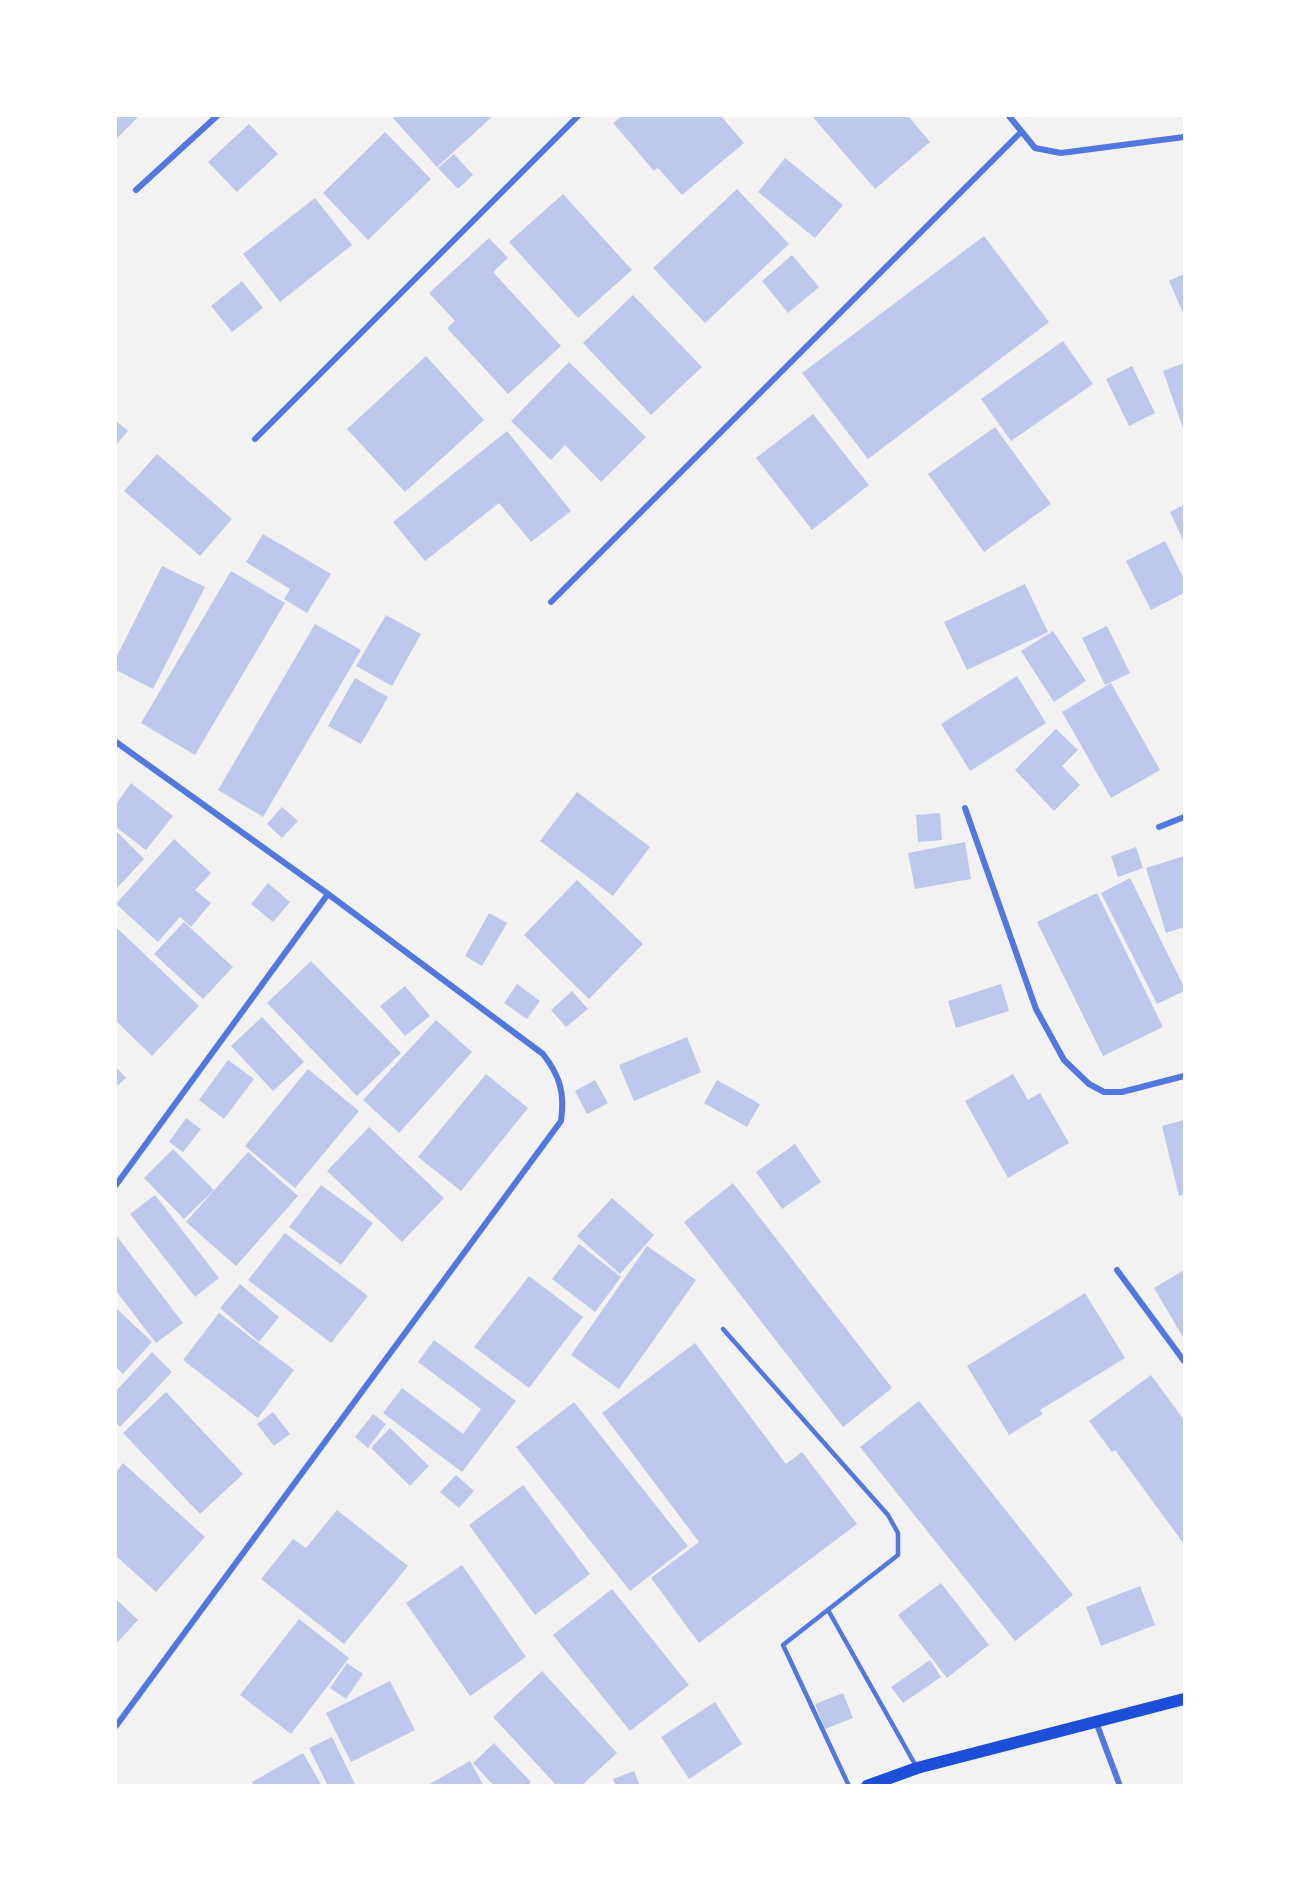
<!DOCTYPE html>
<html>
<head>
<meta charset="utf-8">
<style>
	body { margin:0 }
	#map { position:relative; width:1300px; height:1901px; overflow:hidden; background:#f2f2f2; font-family:Spectral,serif }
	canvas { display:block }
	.frame { position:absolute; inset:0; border:117px solid #fff; pointer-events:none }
</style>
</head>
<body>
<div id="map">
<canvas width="1300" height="1901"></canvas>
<div class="frame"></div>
</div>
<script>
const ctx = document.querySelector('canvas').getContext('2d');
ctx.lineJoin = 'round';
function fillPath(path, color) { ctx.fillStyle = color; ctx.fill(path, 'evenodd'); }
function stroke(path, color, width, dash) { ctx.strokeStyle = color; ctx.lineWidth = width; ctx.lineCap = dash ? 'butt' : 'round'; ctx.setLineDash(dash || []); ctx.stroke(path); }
const building = new Path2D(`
	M116,116H139L116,139Z
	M395,116H493L437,167L393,118Z
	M622,116H721L744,143L682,195L658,168L654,171L613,123Z
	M812,116H908L930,142L875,189Z
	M249,124L278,154L237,192L208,162Z
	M385,132L431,179L368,240L323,193Z
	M454,154L473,175L458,189L438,168Z
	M785,158L843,205L815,238L758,192Z
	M737,189L789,244L705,323L653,268Z
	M563,194L632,270L578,318L509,242Z
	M315,198L352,245L280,302L243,254Z
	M984,236L1049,322L868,459L802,373Z
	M489,238L508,258L493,272L561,346L508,394L447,328L455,321L429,293Z
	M792,255L819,287L788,313L762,281Z
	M1184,274V315L1169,281Z
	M242,281L263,308L232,332L211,306Z
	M633,295L702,367L651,415L583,343Z
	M1063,341L1093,384L1011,441L981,399Z
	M426,356L484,420L405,492L347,429Z
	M569,362L646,437L601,482L565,445L551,460L511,421Z
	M1184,363V431L1163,371Z
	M1132,366L1155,413L1129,426L1106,379Z
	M813,414L869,485L812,530L756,458Z
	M116,421L128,431L116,445Z
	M995,427L1051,504L984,552L928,474Z
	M507,431L571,511L531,542L499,503L425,561L393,522Z
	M157,454L232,519L200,556L124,491Z
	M1184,505V542L1170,512Z
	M263,534L331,574L307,613L284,599L290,589L246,562Z
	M1165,541L1184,579V593L1151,610L1126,561Z
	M162,566L205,587L153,689L116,670V658Z
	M231,571L285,603L195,755L141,723Z
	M1025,584L1048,632L967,670L944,622Z
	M386,615L421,634L392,686L356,666Z
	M315,624L361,650L263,817L218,790Z
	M1107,626L1130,673L1105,685L1082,638Z
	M1053,631L1086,681L1054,702L1021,651Z
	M1017,676L1046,723L970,771L941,724Z
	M355,678L388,697L361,744L328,726Z
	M1111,683L1160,770L1111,798L1062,712Z
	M1056,729L1078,750L1062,766L1080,785L1054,811L1015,770Z
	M131,783L173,816L146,850L116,827V804Z
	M577,792L650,847L613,896L540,841Z
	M282,807L298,821L282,838L267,824Z
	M940,813L942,840L918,842L916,815Z
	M116,831L144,859L116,889Z
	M174,839L211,873L195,890L211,903L191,927L180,917L158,942L116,904Z
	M965,842L971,879L915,889L908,853Z
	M1136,847L1143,868L1118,877L1111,856Z
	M1184,856V927L1166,933L1146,868Z
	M1130,878L1184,987V991L1157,1004L1101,893Z
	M577,880L643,944L589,999L524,935Z
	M268,883L290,902L273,922L251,904Z
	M1097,893L1163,1027L1103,1056L1037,922Z
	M489,913L507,923L482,966L465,956Z
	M184,922L233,967L203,999L154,954Z
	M117,928L199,1006L152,1056L116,1021Z
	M311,961L401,1053L357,1096L267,1003Z
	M517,984L540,1001L527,1019L504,1003Z
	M1001,984L1009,1011L956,1028L948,1001Z
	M405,986L430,1016L405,1036L380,1006Z
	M572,991L588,1009L566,1027L551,1010Z
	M262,1017L304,1062L273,1091L231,1046Z
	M436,1020L472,1052L399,1133L363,1100Z
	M687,1037L701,1072L634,1101L619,1065Z
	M228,1060L254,1079L224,1119L199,1100Z
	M116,1067L126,1078L116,1087Z
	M308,1069L359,1111L295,1188L245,1146Z
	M486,1074L528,1108L461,1191L418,1157Z
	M1013,1074L1028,1100L1040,1093L1069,1143L1008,1178L965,1101Z
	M595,1080L608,1103L587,1114L575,1091Z
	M717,1080L760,1104L747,1127L704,1103Z
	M186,1118L201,1129L183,1152L169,1142Z
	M1184,1120V1194L1179,1196L1162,1126Z
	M369,1127L444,1198L402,1242L327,1171Z
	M795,1144L821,1182L782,1209L756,1172Z
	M173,1149L214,1190L184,1219L144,1178Z
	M248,1152L298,1196L236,1266L186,1222Z
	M733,1183L892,1388L843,1427L684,1222Z
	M321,1185L373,1223L341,1265L289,1227Z
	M155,1195L219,1278L195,1297L130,1214Z
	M612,1198L654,1235L620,1274L577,1236Z
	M285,1233L368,1296L331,1343L248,1280Z
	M116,1235L183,1323L156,1343L116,1291Z
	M579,1244L621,1277L595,1312L552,1279Z
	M647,1246L696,1280L619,1389L571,1355Z
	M1184,1270V1339L1154,1288Z
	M529,1276L583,1317L529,1388L474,1347Z
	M240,1284L279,1317L259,1342L220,1308Z
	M1085,1293L1125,1358L1040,1410L1043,1414L1009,1435L967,1366Z
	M116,1308L152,1342L123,1374L116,1367Z
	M219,1313L294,1370L258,1418L183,1360Z
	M434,1340L516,1401L462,1472L383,1413L402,1388L463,1434L481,1409L418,1362Z
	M695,1343L786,1464L802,1452L857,1524L699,1643L651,1578L699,1542L602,1413Z
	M152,1352L172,1372L120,1427L116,1423V1391Z
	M1151,1375L1184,1420V1544L1115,1450L1112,1452L1089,1421Z
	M166,1392L243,1474L200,1514L123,1433Z
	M919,1401L1073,1595L1015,1641L860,1447Z
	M574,1402L688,1546L630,1591L516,1447Z
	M273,1412L290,1434L274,1446L257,1424Z
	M373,1414L386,1424L368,1448L355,1437Z
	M390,1428L429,1466L410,1486L371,1448Z
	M123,1463L205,1537L156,1592L116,1556V1472Z
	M456,1475L474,1491L459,1508L440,1492Z
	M523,1485L590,1574L535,1615L469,1525Z
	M337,1510L408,1566L344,1644L261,1579L293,1539L306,1548Z
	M462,1565L526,1657L470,1696L406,1603Z
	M941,1583L989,1645L947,1678L898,1615Z
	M1140,1586L1155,1625L1101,1646L1086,1607Z
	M612,1589L689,1685L630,1731L553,1635Z
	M116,1599L138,1620L116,1644Z
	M299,1619L349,1658L291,1734L240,1695Z
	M930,1660L941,1677L903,1703L891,1687Z
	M347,1663L363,1674L346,1699L330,1688Z
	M542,1671L617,1753L581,1786H557L493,1717Z
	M390,1681L415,1730L351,1762L326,1713Z
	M843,1693L853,1718L825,1729L815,1704Z
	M715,1702L742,1744L689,1779L661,1737Z
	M332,1737L356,1786H328L309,1748Z
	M494,1743L531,1782L527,1786H494L473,1763Z
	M303,1753L322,1786H254L252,1782Z
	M470,1761L484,1786H426Z
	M634,1771L640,1786H616L613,1779Z`);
const service = new Path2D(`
	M723,1329L888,1515L898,1533V1555L783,1645L849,1786
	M828,1610L916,1766`);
const minor = new Path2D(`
	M1009,116L1035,148L1061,153L1184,137
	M136,190L217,116
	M255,439L578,116
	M551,602L1021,132
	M116,742L328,894L543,1054C560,1076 565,1093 561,1121L116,1726
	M965,808L1036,1009L1064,1060L1089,1084L1104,1092H1122L1184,1076
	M1159,827L1184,817
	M116,1185L328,894
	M1117,1270L1184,1361
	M1096,1722L1120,1786`);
const secondary = new Path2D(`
	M867,1786L917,1768L1184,1699`);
fillPath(building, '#bdc9ec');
stroke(service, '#5277de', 4.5);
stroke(minor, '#5277de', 6);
stroke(secondary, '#1d4ed8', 12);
</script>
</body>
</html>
